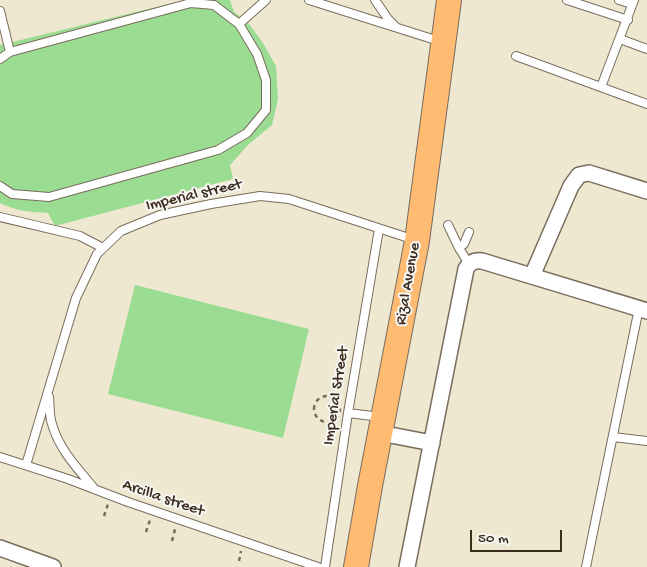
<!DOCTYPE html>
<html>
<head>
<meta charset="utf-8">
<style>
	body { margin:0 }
	#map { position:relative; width:647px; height:567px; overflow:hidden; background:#efe8d1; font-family:"Gochi Hand",sans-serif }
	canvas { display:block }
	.scale { position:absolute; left:470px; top:530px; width:92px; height:22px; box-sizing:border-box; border:2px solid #3b2a1e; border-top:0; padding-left:6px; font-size:15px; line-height:18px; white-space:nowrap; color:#3b2a1e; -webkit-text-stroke:4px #f6f6f2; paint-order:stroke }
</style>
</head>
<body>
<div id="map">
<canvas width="647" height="567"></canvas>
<div class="scale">50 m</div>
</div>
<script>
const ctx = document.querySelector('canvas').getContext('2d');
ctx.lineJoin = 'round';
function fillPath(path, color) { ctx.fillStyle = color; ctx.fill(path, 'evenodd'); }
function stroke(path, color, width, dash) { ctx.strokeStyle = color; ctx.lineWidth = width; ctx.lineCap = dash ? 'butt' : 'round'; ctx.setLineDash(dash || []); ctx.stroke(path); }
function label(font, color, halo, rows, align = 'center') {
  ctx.font = font + ' "Gochi Hand",sans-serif'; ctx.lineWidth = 4; ctx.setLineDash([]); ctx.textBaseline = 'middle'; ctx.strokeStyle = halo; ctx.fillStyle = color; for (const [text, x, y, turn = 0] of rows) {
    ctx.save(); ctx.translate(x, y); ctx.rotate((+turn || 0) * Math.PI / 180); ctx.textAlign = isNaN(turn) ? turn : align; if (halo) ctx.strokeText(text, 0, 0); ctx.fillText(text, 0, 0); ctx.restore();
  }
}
const green = new Path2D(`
	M185,0H230L234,12L249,24L263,43L276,66L278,99L272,125L249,144L230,165L233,179L55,226L48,213C30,212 16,211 0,203V45Z
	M135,285L309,329L283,438L108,394Z`);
const path = new Path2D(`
	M314 409a13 13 0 1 1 26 0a13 13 0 1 1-26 0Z
	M104,516L108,504
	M146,532L150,520
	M172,541L175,529
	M239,561L241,551`);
const lane = new Path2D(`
	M309,0L442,42
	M375,0L388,19L395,26
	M567,0L628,20
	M619,0L632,4
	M0,11L10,52
	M239,24L266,0
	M620,39L647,49
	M516,56L647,104
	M0,59L10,52L191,3L214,5L239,24L257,54L266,80V110L247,133L218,150L49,197L12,194L0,186
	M601,87L634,0
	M0,217L80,236L103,248
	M448,225L459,248L469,264
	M459,248L464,244L469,232
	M49,397C50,406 49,416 52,424C59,449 77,468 93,487
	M348,413L381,417
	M613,437L647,441
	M0,457L68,479L128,502L318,567
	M26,465L76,298L97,254L121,231L160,215L211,204L260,196L289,199L415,240
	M325,567L348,413L379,229
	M586,567L639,308`);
const street = new Path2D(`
	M532,276L571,186L579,175L589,173L647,191
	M380,433L432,443
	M0,548L53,567
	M407,567L466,269C470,262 474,260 482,261L647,311`);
const primary = new Path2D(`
	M356,567L370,486L417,241L449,0`);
const streetNames = [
	["Imperial street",194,196,-13],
	["Rizal Avenue",409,284,-80],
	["Imperial Street",337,396,-81],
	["Arcilla street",163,499,19]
];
fillPath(green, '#9adc92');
stroke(lane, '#7a6c5d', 10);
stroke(street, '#7a6c5d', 18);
stroke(primary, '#7a6c5d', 26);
stroke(path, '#7a6c5d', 2.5, [4, 4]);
stroke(lane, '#fff', 8);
stroke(street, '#fff', 15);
stroke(primary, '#febb71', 24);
label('16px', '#3b2a1e', '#f6f6f2', streetNames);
</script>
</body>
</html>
